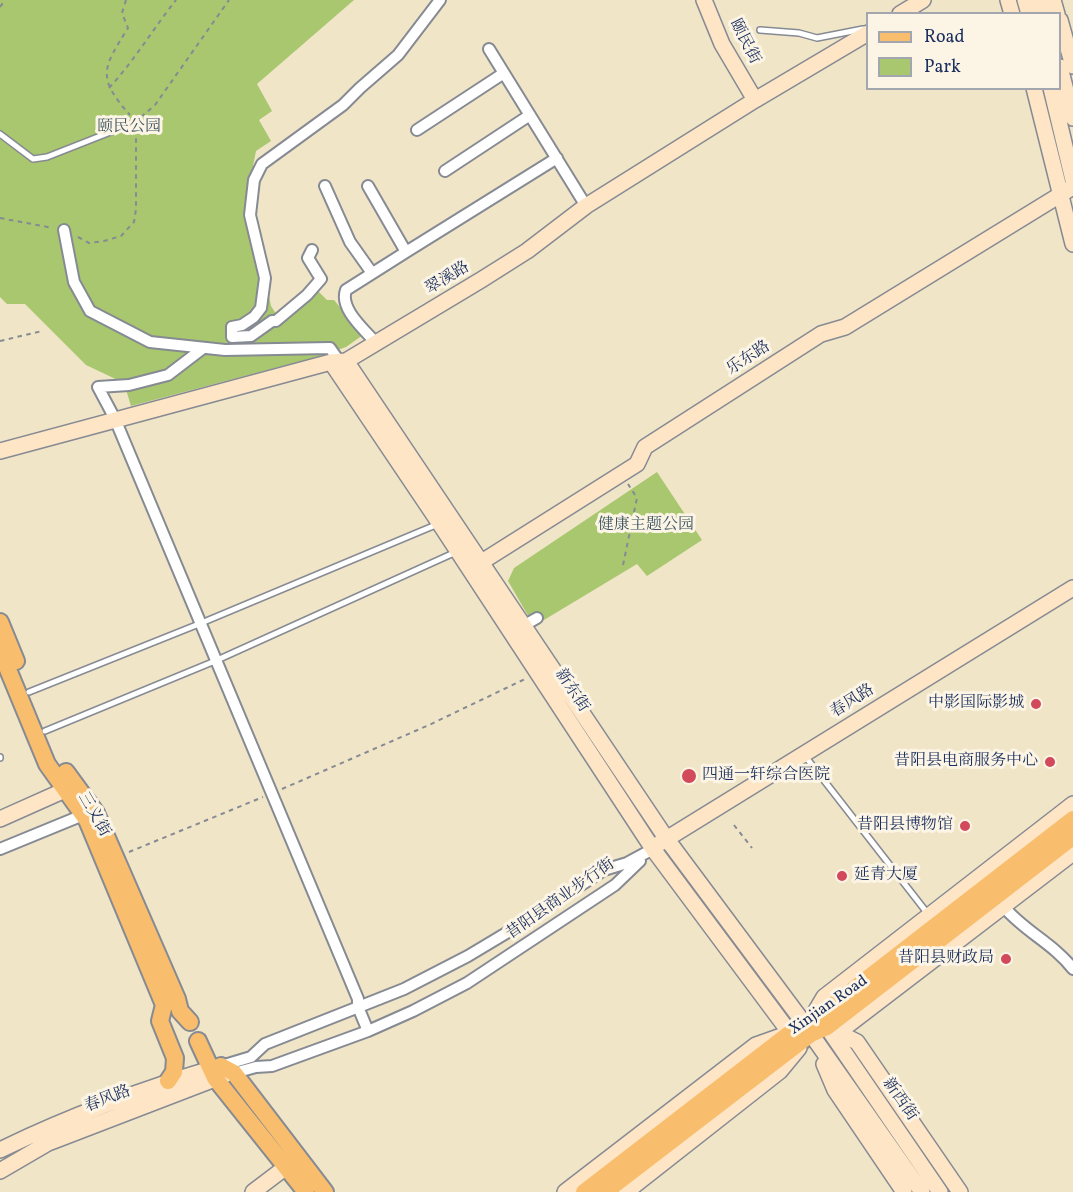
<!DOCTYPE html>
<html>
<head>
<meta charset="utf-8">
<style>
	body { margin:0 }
	#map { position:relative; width:1073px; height:1192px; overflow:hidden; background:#f1e5c8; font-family:Vollkorn,serif }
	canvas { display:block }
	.legend { position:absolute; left:866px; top:12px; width:195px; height:78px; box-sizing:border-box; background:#fcf5e5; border:2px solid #a2a6af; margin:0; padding:8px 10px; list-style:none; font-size:18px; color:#1b2f5e }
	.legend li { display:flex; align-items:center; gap:12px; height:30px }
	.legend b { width:30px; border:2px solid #a2a6af }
</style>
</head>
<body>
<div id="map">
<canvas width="1073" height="1192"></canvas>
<ul class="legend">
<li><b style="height:8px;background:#f9be6d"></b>Road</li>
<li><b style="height:16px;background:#a8c76e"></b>Park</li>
</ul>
</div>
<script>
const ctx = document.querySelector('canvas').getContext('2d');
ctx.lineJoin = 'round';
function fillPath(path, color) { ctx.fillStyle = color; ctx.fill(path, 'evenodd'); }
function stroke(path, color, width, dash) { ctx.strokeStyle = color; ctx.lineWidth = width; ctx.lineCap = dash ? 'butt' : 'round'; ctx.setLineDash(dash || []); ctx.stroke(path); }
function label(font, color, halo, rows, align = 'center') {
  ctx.font = font + ' Vollkorn,"Noto Serif SC",serif'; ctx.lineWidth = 6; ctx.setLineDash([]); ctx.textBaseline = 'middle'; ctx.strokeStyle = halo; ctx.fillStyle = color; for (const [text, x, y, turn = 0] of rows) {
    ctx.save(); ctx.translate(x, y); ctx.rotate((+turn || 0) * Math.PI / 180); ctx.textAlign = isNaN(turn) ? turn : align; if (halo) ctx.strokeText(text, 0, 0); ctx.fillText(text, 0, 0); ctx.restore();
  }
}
const green = new Path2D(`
	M0,0H354L257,84L272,111L259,120L271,141L256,151L253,166V213L271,306L280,320L317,290L327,300H334L363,335L346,347L324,355L131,406L124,383L86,365L25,304H7L0,297Z
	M657,472L702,540L647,576L637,564L534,626L508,581L514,568Z`);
const path = new Path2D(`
	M126,0L122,13L128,28C103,68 96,77 130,115
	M0,7L5,0
	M109,88C134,61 153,29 176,0
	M141,117L155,105L229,0
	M0,218L53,228
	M78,237L89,243L104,241L121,236L134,222L136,209V131
	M0,341L42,331
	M623,565L637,498L628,484
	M282,789L429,725L525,679
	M734,825L752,848
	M129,852L263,797`);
const lane = new Path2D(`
	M760,30L799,33L817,38L863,29
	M0,134L33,159L47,157L136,122
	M29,692L199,624L438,524
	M45,731L215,661L456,552
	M805,756L928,914
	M0,757V758`);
const street = new Path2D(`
	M489,49L586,206
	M417,130L504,73
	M445,171L530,115
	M325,186L350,242L372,273
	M368,186L406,252L346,290C339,309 365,330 376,343
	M64,230L74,282L90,311L150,342L225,350L330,348L339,361
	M312,250L308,258L321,279L307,295L276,321H272L251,336L232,337V327L242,325L254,317L261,308L265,278L250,215L254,180L262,164L343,105L360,88L398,55L440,0
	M406,252L557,158
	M202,349L168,375L129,385L98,387L115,419C195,613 278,805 358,999V1007L368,1031
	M523,626L537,618
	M0,849L83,815
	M1004,907C1024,931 1054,944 1073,969
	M221,1066L251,1057L265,1044L404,989L468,956L528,920L604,870L627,863L653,849
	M234,1073L256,1067L272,1066L368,1031L413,1011L467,983L615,885L640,861`);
const secondary = new Path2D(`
	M704,0L722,44L755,100
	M1008,0L1012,14
	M1025,0L1029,14
	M1039,0L1043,14
	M1053,0L1057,14
	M900,14L923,0
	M1060,20L1073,66
	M1060,67L1073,118
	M1034,88L1073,244
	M1051,88L1073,180
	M346,361L666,838L806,1026
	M331,362L440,524L653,849L790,1033
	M0,451L331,362L346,361L481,280L527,251L586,206L755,100L868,33
	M472,568L637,464L645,447L821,334L845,327L1073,187
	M0,819L65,790
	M660,843L1073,588
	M808,1024L824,997L1073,804
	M824,1027L848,1025L1073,853
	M827,1027L857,1042L960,1192
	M827,1027L940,1192
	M811,1034L922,1192
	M824,1064L835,1090L904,1192
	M0,1150C70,1116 146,1088 221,1066
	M0,1171L48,1143L225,1075
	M253,1192L286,1167
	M565,1192L756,1045L784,1035
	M626,1192L780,1071L799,1048`);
const primary = new Path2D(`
	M0,622L16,661
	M0,650L47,764L87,820L164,1005L160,1021L175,1058L174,1072L168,1081
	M66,772L96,813L177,999L180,1011L190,1022
	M198,1041L215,1078L306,1192
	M221,1066L234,1073L325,1192
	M584,1192L790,1033L806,1026L1073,819
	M605,1192L811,1034L827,1027L1073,837`);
const markers = [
	[1036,704,6,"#d1495b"],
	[1050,762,6,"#d1495b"],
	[689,776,8,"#d1495b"],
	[965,826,6,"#d1495b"],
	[842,876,6,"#d1495b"],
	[1006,959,6,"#d1495b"]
];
const streetNames = [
	["颐民街",744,42,63],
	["翠溪路",448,279,-31],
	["乐东路",749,359,-33],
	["新东街",571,691,57],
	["春风路",853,702,-32],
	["三义街",93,815,60],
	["昔阳县商业步行街",561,900,-35],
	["Xinjian Road",829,1006,-35],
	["春风路",108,1100,-21],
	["新西街",899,1100,55]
];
const parkNames = [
	["颐民公园",129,128],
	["健康主题公园",646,526]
];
const poiNames = [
	["中影国际影城",1024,704],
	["昔阳县电商服务中心",1038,762],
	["四通一轩综合医院",702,776,"left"],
	["昔阳县博物馆",953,826],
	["延青大厦",854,876,"left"],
	["昔阳县财政局",994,959]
];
fillPath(green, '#a8c76e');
stroke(lane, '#868a93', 8);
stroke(street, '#868a93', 14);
stroke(secondary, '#868a93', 18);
stroke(primary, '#868a93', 20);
stroke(path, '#868a93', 2, [4.5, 4.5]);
stroke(lane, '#fff', 5);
stroke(street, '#fff', 10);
stroke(secondary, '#fde5c5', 15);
stroke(primary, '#f9be6d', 16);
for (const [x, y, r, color] of markers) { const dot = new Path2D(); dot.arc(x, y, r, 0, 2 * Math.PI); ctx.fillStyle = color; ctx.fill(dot); stroke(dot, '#fcf5e5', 2); }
label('16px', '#1b2f5e', '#fcf5e5', streetNames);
label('16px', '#3e5562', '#fcf5e5', parkNames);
label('16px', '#1b2f5e', '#fcf5e5', poiNames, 'right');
</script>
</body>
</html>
